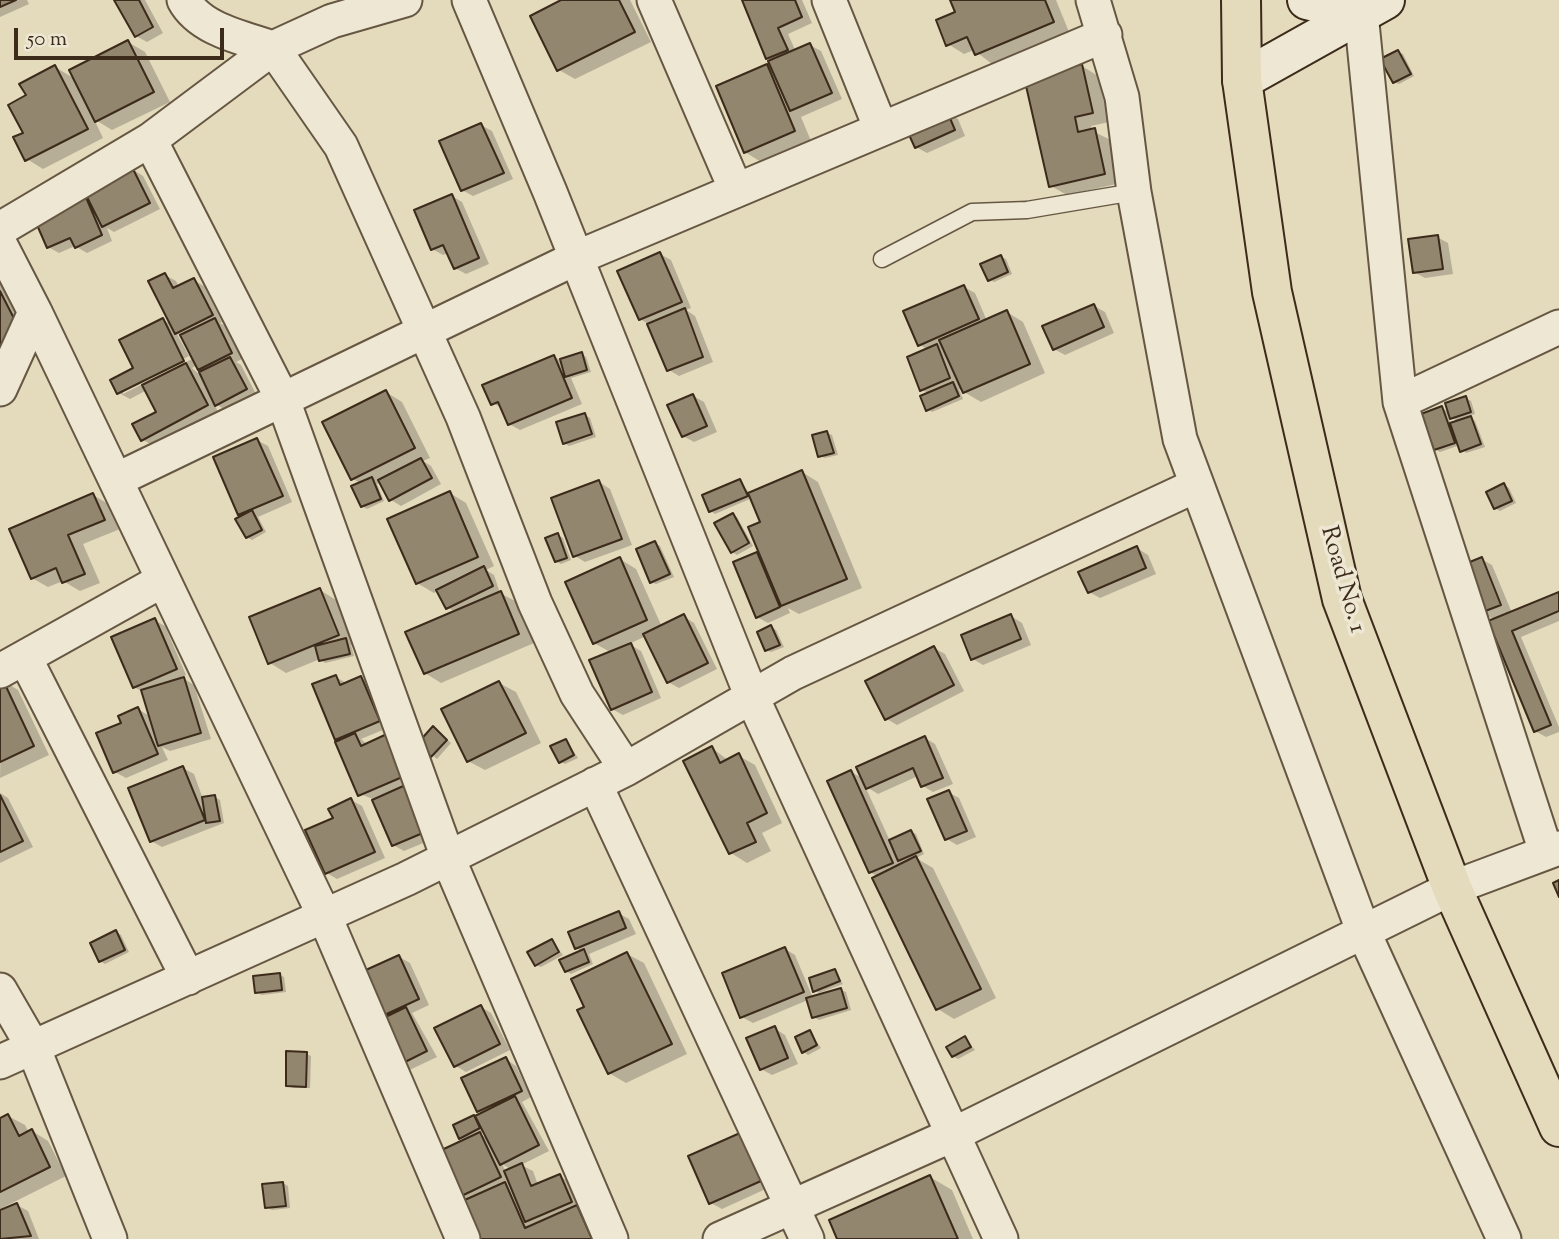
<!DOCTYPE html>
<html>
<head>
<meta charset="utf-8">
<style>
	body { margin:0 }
	#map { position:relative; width:1559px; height:1239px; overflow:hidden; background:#e4dabc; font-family:"Sorts Mill Goudy",serif }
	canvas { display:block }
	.scale { position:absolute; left:14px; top:28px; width:210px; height:32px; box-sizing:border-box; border:4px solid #3c2b1b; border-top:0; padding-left:9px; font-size:21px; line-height:24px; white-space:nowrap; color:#3c2b1b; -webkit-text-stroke:5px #ede7d3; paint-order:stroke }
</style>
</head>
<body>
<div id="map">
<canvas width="1559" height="1239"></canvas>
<div class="scale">50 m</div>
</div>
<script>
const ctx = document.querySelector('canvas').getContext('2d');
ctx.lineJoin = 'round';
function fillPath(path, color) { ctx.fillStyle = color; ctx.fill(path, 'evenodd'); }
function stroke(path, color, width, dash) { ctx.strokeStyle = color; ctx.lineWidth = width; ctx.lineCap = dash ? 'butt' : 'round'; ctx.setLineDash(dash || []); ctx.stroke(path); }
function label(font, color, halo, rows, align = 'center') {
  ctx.font = font + ' "Sorts Mill Goudy",serif'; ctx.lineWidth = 7; ctx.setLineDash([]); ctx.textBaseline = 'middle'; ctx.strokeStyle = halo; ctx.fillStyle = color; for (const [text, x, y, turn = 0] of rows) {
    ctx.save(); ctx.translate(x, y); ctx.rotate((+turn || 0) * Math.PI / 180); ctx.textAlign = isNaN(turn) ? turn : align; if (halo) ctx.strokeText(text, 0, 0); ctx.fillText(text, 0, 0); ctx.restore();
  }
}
const shadow = new Path2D(`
	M0,0H27L29,4L0,17Z
	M116,0H145L163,33L147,42L136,36Z
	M565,0H630L651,42L575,79L559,70Z
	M743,0H802L812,23L788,34L796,52L810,45L821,51L842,99L801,117L811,141L761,162L745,152L767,66L774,70L773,61L768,58Z
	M952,0H1056L1069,32L992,64L974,50L964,54L948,44L957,13Z
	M128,42L145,52L170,102L112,130L94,119L103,138L43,169L27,159L28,96L55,67L75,79Z
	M1398,52L1403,54L1414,76L1399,84L1394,82Z
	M1082,66L1098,76L1109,122L1091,126L1092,131L1111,140L1121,183L1067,195L1051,186Z
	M947,112L958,119L965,136L927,153L916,147Z
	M481,125L492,131L513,179L473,196L462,190Z
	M132,169L143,176L160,209L114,232L107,228L112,241L87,253L75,246L59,253L48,247L36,219Z
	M452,196L462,202L489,264L466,274L455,268L449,253L443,255L432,249Z
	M1437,237L1448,243L1453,274L1425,278L1414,272Z
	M660,254L671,260L691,308L686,310L695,316L713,362L679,376L669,370L650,325L640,319Z
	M1001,257L1006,259L1012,274L994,282L989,279Z
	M165,275L176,281L179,287L193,280L204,286L222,322L220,323L225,326L242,359L236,362L241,365L257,396L227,411L214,403L218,412L153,446L142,439L158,412L147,390L130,399L119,393L112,380L136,368L163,320L173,325ZM177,334L183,337L194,358L123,394V390L189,356ZM197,365L199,369L204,372L199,374L192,368Z
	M0,284L4,287L37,352L3,369L0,368Z
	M964,287L975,293L987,321L1007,312L1023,322L1045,373L981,402L959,389L963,399L932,412L928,409L929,394L921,389L928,350L919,344Z
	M1094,306L1105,312L1114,333L1065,355L1054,349Z
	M582,354L586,357L591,372L571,378L582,404L520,430L509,424L503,409L493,403L554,357L560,360Z
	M386,392L402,402L430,458L423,461L431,466L441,484L401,506L391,500L381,482L377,484L384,501L367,509L362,506L361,484L352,478Z
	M693,396L704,402L717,432L694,442L683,436Z
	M1466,398L1471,401L1475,414L1468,416L1475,421L1485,447L1466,453L1460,445L1440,452L1435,449L1442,408L1450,413ZM1448,416L1454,419L1459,422L1451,424Z
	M585,415L590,418L596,437L569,446L564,443Z
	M827,433L832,435L838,455L825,458L820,456Z
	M257,440L268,446L292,502L258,517L266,532L252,540L247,537L243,516L239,514Z
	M802,472L818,482L862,588L799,614L788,608L790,613L768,623L757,617V554L763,557L762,523L752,498L715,514L711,511L740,481L750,494Z
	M599,482L610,489L632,545L585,562L575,556Z
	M1504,485L1509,488L1516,503L1500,511L1495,508Z
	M450,493L466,503L494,566L486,570L494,575L500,593L517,602L534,643L441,683L425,673L455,612L447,607L439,590L434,593L417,583Z
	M93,495L110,505L120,529L83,544L100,583L80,591L63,581L48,587L32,578Z
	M732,515L737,517L753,546L737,555L732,552Z
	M558,535L563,538L571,560L561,564L556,561Z
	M655,543L660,546L674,577L656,584L651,582Z
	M1137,548L1148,555L1156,574L1100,598L1089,592Z
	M620,559L636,569L662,627L683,616L694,623L717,669L679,688L668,682L646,636L629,644L641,651L661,698L623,715L612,709V653L594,643Z
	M1481,559L1492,565L1512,613L1559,594V621L1521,637L1559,727V732L1546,737L1535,731L1495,620L1481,612Z
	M320,590L336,600L355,644L351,645L354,656L325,663L320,659L286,673L270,663Z
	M1011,616L1022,623L1031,645L983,665L973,659Z
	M154,620L165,626L186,675L181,677L194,685L211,739L170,751L162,747L168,760L126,778L115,772L124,724L138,709L151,717L143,692L134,687Z
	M771,627L776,630L784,647L771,652L766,650Z
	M934,648L945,654L964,691L897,725L887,719Z
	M336,677L346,683L361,678L372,684L390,727L361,739L420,791L440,836L404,851L393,845L373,799L360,794L340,741L336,739Z
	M2,680L18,690L49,755L0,778Z
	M499,683L516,692L541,743L485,770L468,761Z
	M438,731L451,743L437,759L419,744Z
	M925,738L935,744L953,784L933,792L923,786L918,776L878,794L865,786L890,841L911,832L916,834L924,854L916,858L933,868L996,998L954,1019L938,1009L874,879L878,877L870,872L851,772L864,779Z
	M566,740L578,758L565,764L560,761Z
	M712,748L729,761L739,756L755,765L782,823L762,833L771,851L747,863L731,853Z
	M183,768L194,774L203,799L215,797L220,800L224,823L162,847L151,841Z
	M948,792L959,798L976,837L957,845L947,839Z
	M0,793L8,798L33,847L0,863Z
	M351,800L362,806L385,858L337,879L327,873L335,819Z
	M618,913L629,919L636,934L589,954L593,964L571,974L566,971L583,952L576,948Z
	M116,932L121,935L129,952L105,964L100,961Z
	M552,941L563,955L541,967L536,965Z
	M785,949L795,955L813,998L841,990L846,992L851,1010L819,1020L814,1017L808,1000L753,1023L742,1017Z
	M627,954L644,963L687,1054L626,1083L609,1073L586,1008Z
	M399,957L410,963L429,1005L412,1013L437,1057L401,1074L379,1016Z
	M835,971L843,984L819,993L815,990Z
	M280,975L284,977L286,992L262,995L257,992Z
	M481,1007L491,1013L510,1050L466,1072L456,1066Z
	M774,1028L785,1035L798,1064L772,1075L761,1069Z
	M809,1032L821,1048L808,1055L804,1052Z
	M965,1038L975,1050L958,1059L953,1056Z
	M306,1054L311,1056L310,1088H293L288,1085Z
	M506,1059L516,1066L531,1097L522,1102L549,1151L521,1165L533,1171L538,1185L559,1176L570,1182L603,1239H476L460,1202L466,1141L461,1137L474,1117L480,1121L483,1114L478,1111ZM485,1131L489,1139L479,1134ZM502,1164L512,1170L506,1172Z
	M8,1116L25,1125L29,1133L32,1131L48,1141L66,1176L0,1209V1120Z
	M740,1135L770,1187L722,1209L711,1203Z
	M930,1177L952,1190L973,1239H839Z
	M283,1183L288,1186L290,1208L272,1210L267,1207Z
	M17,1205L28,1211L39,1239H1L0,1212Z`);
const building = new Path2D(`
	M0,0H16L0,7Z
	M114,0H139L153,27L135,37Z
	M561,0H619L635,32L557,71L530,16Z
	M742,0H795L802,17L778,28L788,50L766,59Z
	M950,0H1045L1054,22L975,55L967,37L946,46L936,20L955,12Z
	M128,40L154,92L95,122L69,70Z
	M810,43L832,93L790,111L768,61Z
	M1398,50L1411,74L1393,83L1380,59Z
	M767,64L795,131L744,153L716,86Z
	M1082,64L1093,113L1075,117L1078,132L1095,128L1105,174L1049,187L1024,77Z
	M55,65L88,129L25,161L13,137L23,133L8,105L26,95L19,84Z
	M947,111L955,130L915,148L906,128Z
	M481,123L504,173L461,191L439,141Z
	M132,167L150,203L102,227L84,191Z
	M452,194L479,258L454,269L443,245L431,250L414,210Z
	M85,195L102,235L75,248L70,238L47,248L34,218Z
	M1438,235L1443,269L1413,273L1408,239Z
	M660,252L682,302L639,320L617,271Z
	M1001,255L1008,272L988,281L980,264Z
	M165,273L173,288L194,278L213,315L175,334L148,281Z
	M964,285L979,319L918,346L903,311Z
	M0,291L28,346L0,360Z
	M1094,304L1104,327L1053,350L1042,326Z
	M685,308L703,357L667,371L647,324Z
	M1007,310L1030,364L963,393L939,340Z
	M163,318L184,361L117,394L110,380L133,368L119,340Z
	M215,318L232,353L198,370L180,335Z
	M937,344L950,378L920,391L907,357Z
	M582,352L587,370L565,377L560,359Z
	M554,355L572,398L508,425L498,402L491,405L482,385Z
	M230,357L247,389L215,406L199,372Z
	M186,363L208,405L141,441L132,424L156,412L142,385Z
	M953,382L959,396L926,411L920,396Z
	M386,390L415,448L351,480L322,422Z
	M693,394L707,426L682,437L667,405Z
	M1466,396L1471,412L1450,419L1445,403Z
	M1442,406L1455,443L1434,450L1421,414Z
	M585,413L592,434L563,444L556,422Z
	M1471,416L1481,444L1460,452L1450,423Z
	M827,431L834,453L818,457L812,435Z
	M257,438L283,496L238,515L213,457Z
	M421,458L432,478L389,501L378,480Z
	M802,470L847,579L781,606L748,527L760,522L748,493Z
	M372,477L381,499L361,507L351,486Z
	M740,479L748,496L709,512L702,495Z
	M599,480L622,539L573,557L551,498Z
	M1504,483L1512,501L1494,509L1486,492Z
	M450,491L478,557L416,584L387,519Z
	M93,493L105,520L68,535L85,574L62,583L56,568L31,579L9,529Z
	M252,510L262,530L246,538L235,519Z
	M733,513L749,543L731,553L714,523Z
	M558,533L567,558L555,562L545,538Z
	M655,541L670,574L650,583L636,549Z
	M1137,546L1146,568L1088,593L1078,572Z
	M757,552L780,607L756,618L733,562Z
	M620,557L647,620L593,644L565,582Z
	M1482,557L1501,605L1480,613L1460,566Z
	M484,566L493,586L446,609L436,590Z
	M320,588L339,635L268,664L249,617Z
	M501,591L519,634L424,674L405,632Z
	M1559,592V611L1512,631L1551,725L1534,732L1488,621Z
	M684,614L708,663L667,683L643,634Z
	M1011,614L1021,639L971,660L961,635Z
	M155,618L177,669L133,688L111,637Z
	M771,625L780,645L765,651L757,632Z
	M346,638L350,654L319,661L315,646Z
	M631,643L652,692L611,710L589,660Z
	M934,646L954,685L885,720L865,681Z
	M336,675L340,685L361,676L380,721L335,740L312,684Z
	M184,677L201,733L158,746L141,690Z
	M2,678L34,746L0,762V679Z
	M499,681L526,733L467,762L441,709Z
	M138,707L158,754L113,773L96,733L121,723L118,716Z
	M433,726L447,740L431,757L417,744Z
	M355,733L361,746L389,733L407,775L358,796L335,742Z
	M925,736L943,778L921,787L913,768L866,789L856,767Z
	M566,739L574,755L559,763L550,746Z
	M712,746L720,763L739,753L767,813L747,823L756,842L729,854L683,761Z
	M183,766L205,820L150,842L128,788Z
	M851,770L893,863L869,873L827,781Z
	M410,783L430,830L392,846L372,800Z
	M949,790L967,831L945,840L927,799Z
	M0,795L23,841L0,852Z
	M215,795L220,821L206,823L202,797Z
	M351,798L375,852L325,874L305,830L333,818L328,809Z
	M911,830L921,851L898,861L889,840Z
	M916,856L981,989L936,1010L872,878Z
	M1559,880V897L1553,883Z
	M619,911L626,928L575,949L568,932Z
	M116,930L125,950L99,962L90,943Z
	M552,939L559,952L535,966L527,952Z
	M785,947L804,992L740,1018L722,973Z
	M584,949L589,962L565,972L559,960Z
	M627,952L672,1044L608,1074L577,1010L584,1007L571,979Z
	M399,955L419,999L378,1018L357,974Z
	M835,969L840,981L813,992L809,978Z
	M280,973L282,990L255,993L253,976Z
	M841,988L847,1008L812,1018L806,998Z
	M481,1005L500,1044L454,1067L434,1028Z
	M406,1007L427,1051L389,1070L367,1026Z
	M775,1026L788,1058L760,1070L746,1038Z
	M810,1030L817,1045L802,1053L795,1037Z
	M965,1036L971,1047L952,1057L946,1047Z
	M286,1051L307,1052L306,1087L286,1086Z
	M506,1057L522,1091L477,1112L461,1078Z
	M515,1096L539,1145L500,1165L475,1116Z
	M8,1114L19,1136L32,1129L50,1167L0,1192V1118Z
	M474,1115L480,1128L459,1139L453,1125Z
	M480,1132L501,1177L453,1200L431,1155Z
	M740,1133L761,1181L709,1204L688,1156Z
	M522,1163L531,1186L560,1174L572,1202L525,1222L504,1171Z
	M930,1175L958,1239H837L829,1220Z
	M283,1182L286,1206L265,1208L262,1184Z
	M505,1182L525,1228L577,1205L592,1239H474L458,1203Z
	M17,1203L31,1236L0,1239V1210Z`);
const lane = new Path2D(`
	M882,259L972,212L1027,210L1134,192`);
const street = new Path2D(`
	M184,0C200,30 244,38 273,48L150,140L283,400L448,858L611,1239
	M405,0L332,21L273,48L341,146L463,417L535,603L577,694L626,769
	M469,0L550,192L752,697L1001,1239
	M654,0L736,190
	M829,0L881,129
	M1093,0L1122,97L1134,192L1180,439L1364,933L1504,1239
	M1361,13L1400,402L1546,852
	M0,229L150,140
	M0,244L35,312L325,917L463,1239
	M0,389L35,312
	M1400,402L1559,327
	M116,480L576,258L1105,35
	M25,658L188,978
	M0,671L163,580
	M595,784L807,1239
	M0,990L33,1047L110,1239
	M0,1062L406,879L626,769L793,673L1197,485
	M720,1239L952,1135L1452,888L1559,848`);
const secondary = new Path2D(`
	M1307,0L1361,13
	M1242,80L1385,0`);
const highway = new Path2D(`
	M1241,0L1242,80L1272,292L1342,599L1452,888L1559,1127`);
const streetNames = [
	["Road No. 1",1341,580,74]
];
fillPath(shadow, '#0003');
fillPath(building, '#93866f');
stroke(building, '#3c2b1b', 2);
stroke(lane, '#665743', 19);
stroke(street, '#665743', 37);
stroke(secondary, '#3c2b1b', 42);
stroke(highway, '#3c2b1b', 42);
stroke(lane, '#ede7d3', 16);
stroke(street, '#ede7d3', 33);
stroke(secondary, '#ede7d3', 38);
stroke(highway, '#e4dabc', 38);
label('24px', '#3c2b1b', '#ede7d3', streetNames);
</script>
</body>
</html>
